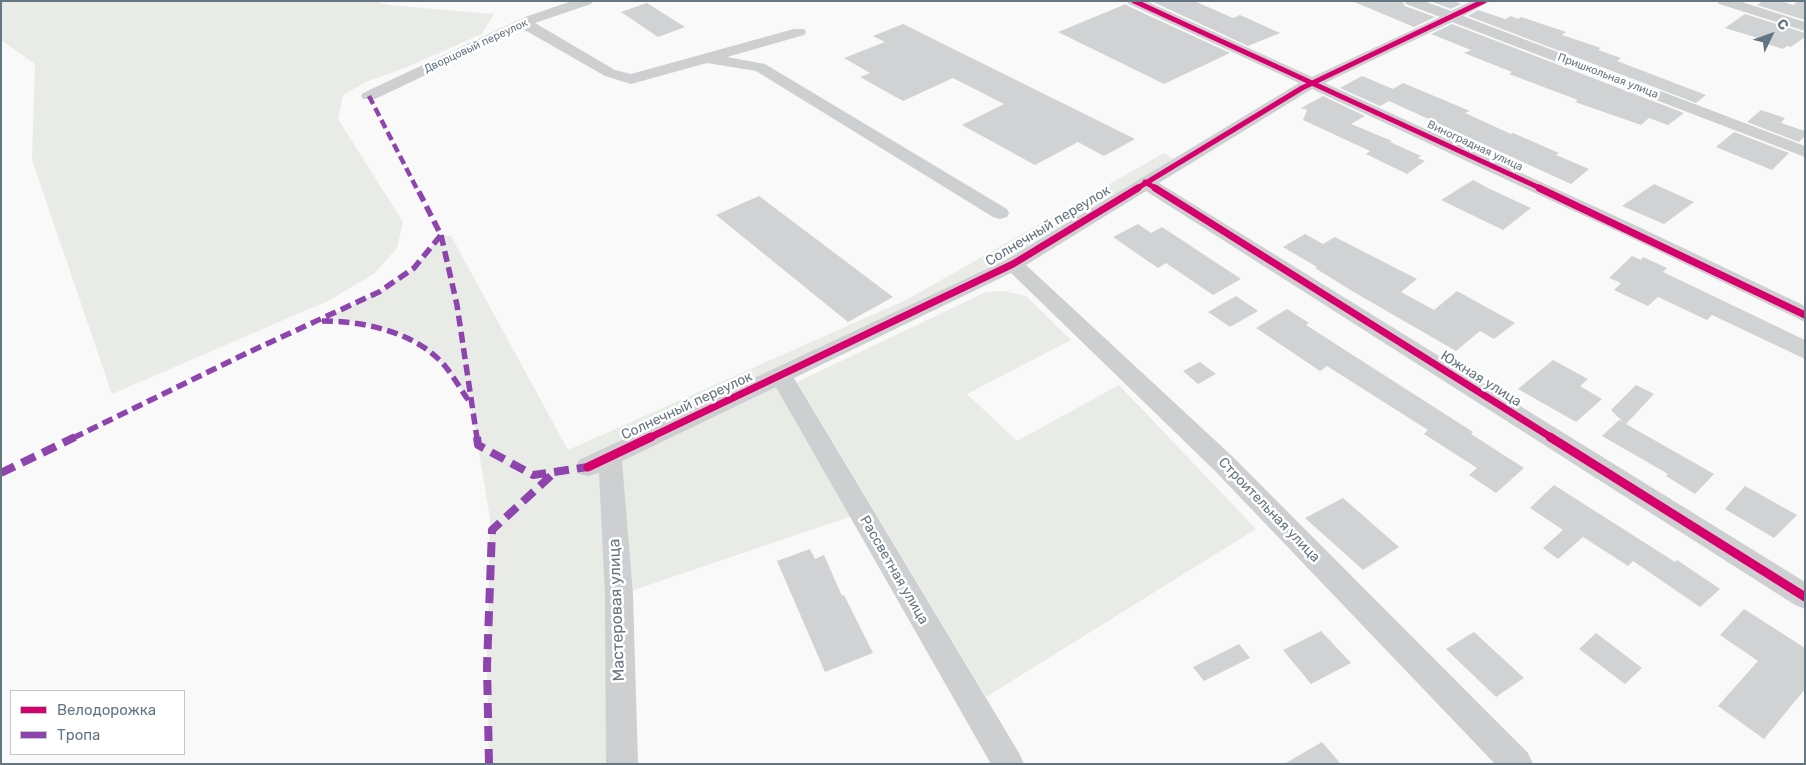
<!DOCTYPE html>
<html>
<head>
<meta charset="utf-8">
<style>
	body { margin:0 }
	#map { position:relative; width:1806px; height:765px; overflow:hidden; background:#f9f9f9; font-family:Rubik,sans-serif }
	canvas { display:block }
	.frame { position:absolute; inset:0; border:2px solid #657683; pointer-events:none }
	.legend { position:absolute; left:10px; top:690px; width:175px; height:65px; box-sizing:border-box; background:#fff; border:1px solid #c1c8cd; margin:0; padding:6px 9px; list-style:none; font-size:15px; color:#657683 }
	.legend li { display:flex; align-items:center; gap:10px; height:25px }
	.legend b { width:25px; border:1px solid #c1c8cd }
	.north { position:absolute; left:1746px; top:10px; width:50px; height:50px; -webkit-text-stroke:4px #fff; paint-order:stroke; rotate:48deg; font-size:14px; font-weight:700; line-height:20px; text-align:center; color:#657683 }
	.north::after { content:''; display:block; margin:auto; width:18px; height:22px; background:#657683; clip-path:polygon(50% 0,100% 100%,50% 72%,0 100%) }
</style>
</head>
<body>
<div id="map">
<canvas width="1806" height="765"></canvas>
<div class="frame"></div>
<ul class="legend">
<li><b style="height:6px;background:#d6006c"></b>Велодорожка</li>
<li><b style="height:6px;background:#8e44ad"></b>Тропа</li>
</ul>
<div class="north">С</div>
</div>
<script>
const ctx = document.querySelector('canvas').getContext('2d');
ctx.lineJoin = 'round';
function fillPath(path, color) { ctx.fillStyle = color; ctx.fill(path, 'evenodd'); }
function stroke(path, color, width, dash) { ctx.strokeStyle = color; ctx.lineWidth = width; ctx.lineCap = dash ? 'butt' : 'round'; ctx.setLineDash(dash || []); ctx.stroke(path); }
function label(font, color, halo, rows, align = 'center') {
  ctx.font = font + ' Rubik,sans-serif'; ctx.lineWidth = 5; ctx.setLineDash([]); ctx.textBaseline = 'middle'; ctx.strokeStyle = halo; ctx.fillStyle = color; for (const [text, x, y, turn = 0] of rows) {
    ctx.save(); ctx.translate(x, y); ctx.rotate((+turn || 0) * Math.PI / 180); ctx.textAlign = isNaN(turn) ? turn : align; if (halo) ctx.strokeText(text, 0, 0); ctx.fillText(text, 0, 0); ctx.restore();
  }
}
const green = new Path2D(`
	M1,1H375L388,5L494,14L482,34L405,68L368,81L343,95L338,119L403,222L397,248L375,273L330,300L112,394L32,160L35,64L1,40Z
	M1164,153L1179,162L1013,264L781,376L861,513L619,595L622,764H489L487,666L490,518L471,404L444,365L414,341L390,331L348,321L317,322L379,292L414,268L441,235L451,236L568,450L908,299Z
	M1003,291L1026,296L1071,340L967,394L1017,441L1119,385L1256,529L986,697L797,382L986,292Z`);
const building = new Path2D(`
	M1151,1H1194L1233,18L1240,15L1280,33L1248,46Z
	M1352,1H1402L1405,6L1435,17L1414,27Z
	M1430,1H1453L1461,4L1451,9Z
	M1763,1H1781L1793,5L1798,1H1805V20L1757,5Z
	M647,3L685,27L658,37L621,12Z
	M1126,4L1128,6L1230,53L1164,84L1058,32Z
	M1478,10L1505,19L1511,16L1518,19L1521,17L1566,32L1562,35L1601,48L1598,50L1621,58L1617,61L1706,95L1696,103L1468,16Z
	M1745,14L1805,33V37L1791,47L1787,46L1783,49L1755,40L1758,38L1725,28Z
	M903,24L1135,139L1104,156L1078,142L1035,165L962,125L1004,104L953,78L903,101L860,77L870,73L844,58L885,42L873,36Z
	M1452,24L1684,113L1668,125L1649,118L1641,125L1575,102L1578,100L1509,74L1512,72L1464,53L1471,50L1431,34Z
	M1362,76L1393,89L1403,83L1470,111L1465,113L1511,134L1513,133L1559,153L1556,155L1589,169L1571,184L1389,101L1380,106L1340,88Z
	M1323,96L1365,116L1351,124L1392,141L1390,142L1421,156L1418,158L1425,161L1407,174L1366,154L1370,151L1303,120L1307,110L1301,108Z
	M1761,110L1785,118L1781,123L1805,131V136L1799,142L1747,122Z
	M1734,132L1789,153L1772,170L1716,147Z
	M1473,180L1490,189L1531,208L1503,230L1441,200Z
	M1654,184L1694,202L1664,224L1622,206Z
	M759,196L893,297L848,322L716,215Z
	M1138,224L1151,233L1162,227L1241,279L1213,295L1166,263L1158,268L1113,237Z
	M1305,234L1323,244L1335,237L1417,279L1401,292L1434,310L1457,291L1515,323L1494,339L1480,331L1456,351L1352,291L1315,268L1317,267L1283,247Z
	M1632,256L1641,260L1643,257L1667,268L1663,272L1805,340V359L1712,315L1707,320L1658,297L1648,306L1614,290L1621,283L1609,278Z
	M1236,296L1258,311L1230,327L1208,312Z
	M1287,309L1309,323L1306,325L1473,432L1471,434L1524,468L1496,493L1469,475L1477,468L1424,434L1428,430L1327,366L1320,371L1256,328Z
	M1553,360L1588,379L1580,386L1602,399L1576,422L1518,389Z
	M1200,362L1216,374L1198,384L1183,371Z
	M1636,385L1654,394L1626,424L1714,474L1695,494L1666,476L1668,474L1602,436L1619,420L1623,422L1611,410Z
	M1554,485L1675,562L1677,560L1720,589L1700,607L1633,561L1628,566L1583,537L1558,559L1543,548L1563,530L1530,508Z
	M1745,486L1797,515L1774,538L1725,509Z
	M1343,498L1399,547L1363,570L1305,518Z
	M810,549L815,559L824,555L842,596L844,595L873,653L825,672L777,561Z
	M1744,609L1805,648V689L1764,739L1718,706L1758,661L1720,635Z
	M1321,631L1351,663L1311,684L1283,650Z
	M1474,632L1524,678L1496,697L1446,649Z
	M1596,633L1642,668L1625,684L1579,649Z
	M1239,644L1250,658L1204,681L1193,667Z
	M1322,742L1341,764H1284Z`);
const minor = new Path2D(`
	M572,1H593L591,4L535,23L615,70L631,74L794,29H804L806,32L804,35L727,57L765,64L1007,209L1009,213L1007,217L1000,219L993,217L756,71L707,63L631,84L605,76L523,29L375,99H363L361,96L363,93L525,17Z
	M1127,1H1146L1312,77L1440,17L1406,4L1404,1H1424L1451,11L1472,1H1491L1463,16L1805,146V157L1452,22L1325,83L1637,226L1805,306V322L1623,234L1312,89L1159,183L1805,582V609L1795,605L1146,191L1026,265L1233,457L1528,753L1533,764H1495L1215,471L1011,273L794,378L1019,753L1024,764H991L776,387L622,461L633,595L638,764H606L605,595L599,473L588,476L579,474L576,467L579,460L1006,260L1299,83L1129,4Z
	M1717,1H1739L1805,22V31L1719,4Z`);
const quietFar2 = new Path2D(`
	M369,96L417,189`);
const quietFar1 = new Path2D(`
	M441,235L457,305L477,438
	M322,321C364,321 416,332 445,366C454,377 461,390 469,401
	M73,438L247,353L379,292L414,268L441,235L417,188`);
const quiet = new Path2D(`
	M477,437L478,445L533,475L588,467
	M1,473L75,437
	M489,764L487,666L492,530L555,472`);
const cyclewayFar2 = new Path2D(`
	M1134,1L1542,189
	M1145,182L1157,189
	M1136,189L1302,88L1484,1`);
const cyclewayFar1 = new Path2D(`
	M1155,188L1552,438
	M1539,188L1805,315
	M649,438L1013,264L1138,188`);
const cycleway = new Path2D(`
	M1550,437L1805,597
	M588,467L651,437`);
const farStreetnames = [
	["Дворцовый переулок",476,46,-25],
	["Пришкольная улица",1608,76,21],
	["Виноградная улица",1475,146,25]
];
const streetNames = [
	["Солнечный переулок",1048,226,-31],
	["Южная улица",1481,379,32],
	["Солнечный переулок",687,406,-25],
	["Строительная улица",1269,510,46],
	["Рассветная улица",894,570,60]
];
const nearStreetnames = [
	["Мастеровая улица",617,610,-92]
];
fillPath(green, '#e8ebe6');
fillPath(building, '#d0d2d3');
fillPath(minor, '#cecfd0');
stroke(quietFar2, '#8e44ad', 4.5, [9, 4.5]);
stroke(quietFar1, '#8e44ad', 5.5, [11, 5.5]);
stroke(quiet, '#8e44ad', 8, [15, 8]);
stroke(cyclewayFar2, '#d6006c', 5);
stroke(cyclewayFar1, '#d6006c', 7);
stroke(cycleway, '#d6006c', 9);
label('11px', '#657683', '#fff', farStreetnames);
label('14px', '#657683', '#fff', streetNames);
label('16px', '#657683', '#fff', nearStreetnames);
</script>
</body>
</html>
